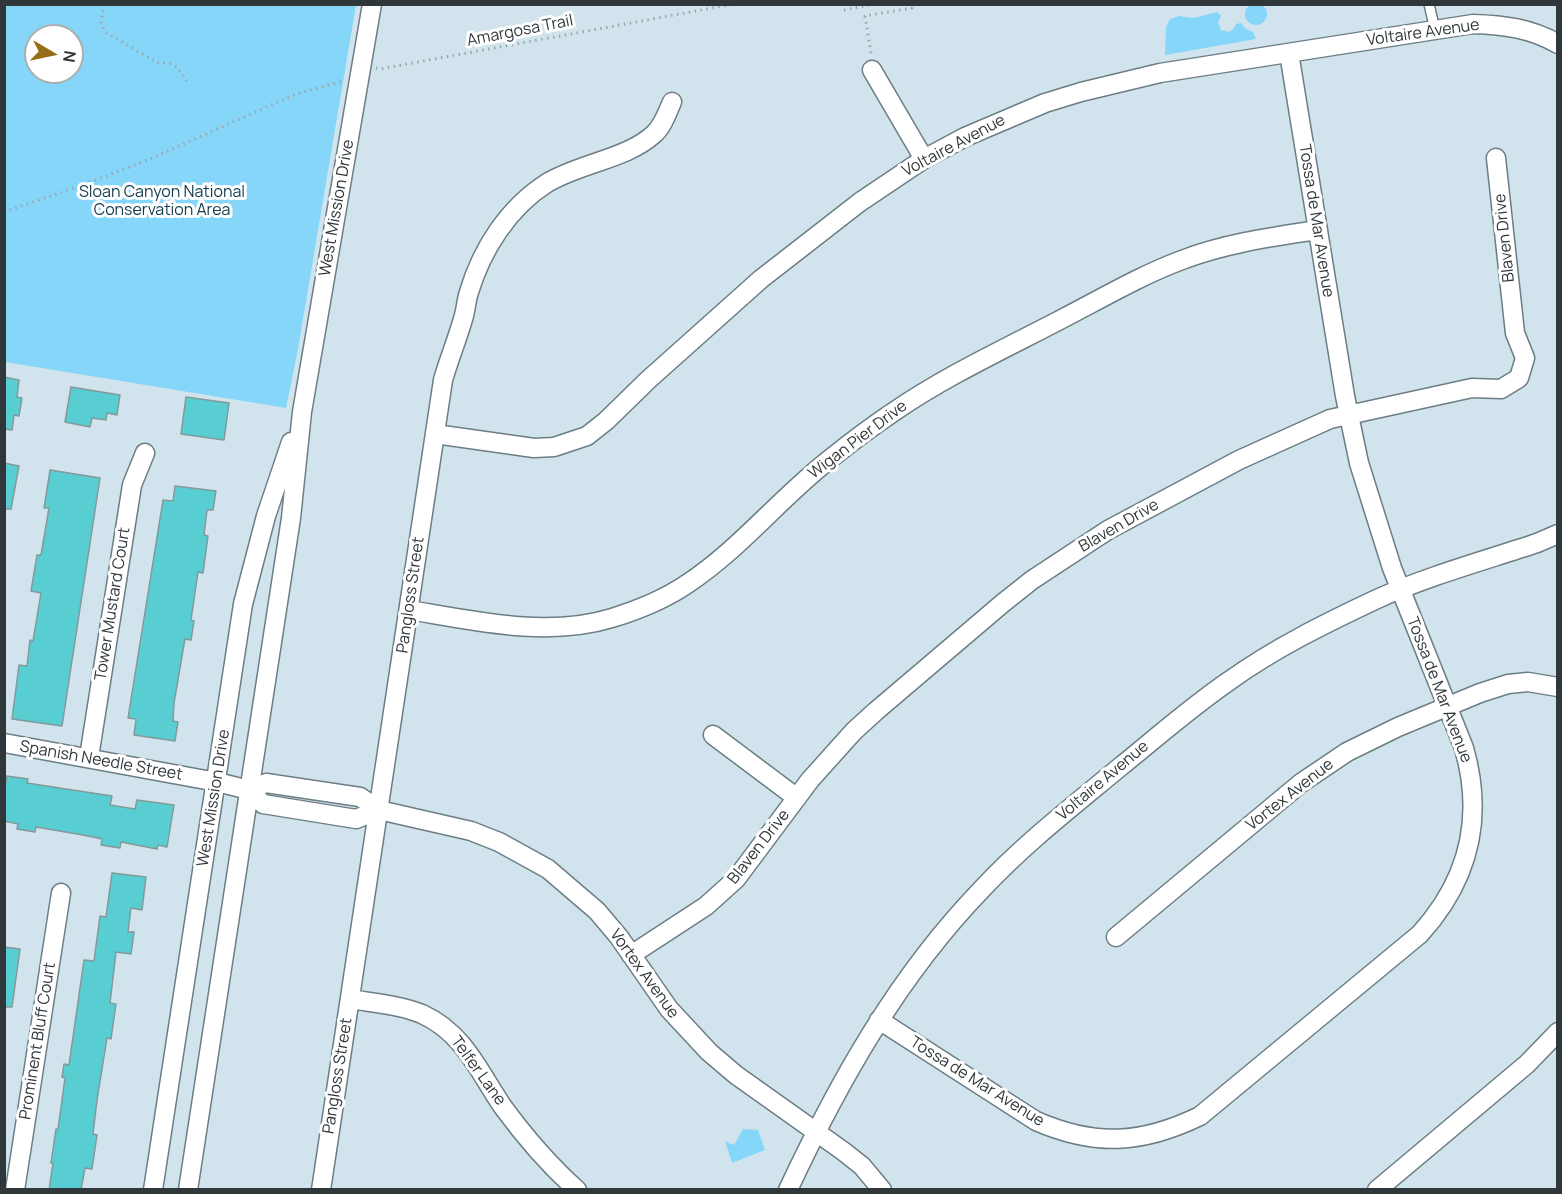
<!DOCTYPE html>
<html>
<head>
<meta charset="utf-8">
<style>
	body { margin:0 }
	#map { position:relative; width:1562px; height:1194px; overflow:hidden; background:#d1e4ed; font-family:Manrope,sans-serif }
	canvas { display:block }
	.frame { position:absolute; inset:0; border:6px solid #30373b; pointer-events:none }
	.north { position:absolute; left:24px; top:24px; width:60px; height:60px; box-sizing:border-box; background:#fff; border:2px solid #acafb1; border-radius:50%; rotate:99deg; font-size:16px; font-weight:700; line-height:24px; text-align:center; color:#30373b }
	.north::after { content:''; display:block; margin:auto; width:21px; height:27px; background:#946d16; clip-path:polygon(50% 0,100% 100%,50% 72%,0 100%) }
</style>
</head>
<body>
<div id="map">
<canvas width="1562" height="1194"></canvas>
<div class="frame"></div>
<div class="north">N</div>
</div>
<script>
const ctx = document.querySelector('canvas').getContext('2d');
ctx.lineJoin = 'round';
function fillPath(path, color) { ctx.fillStyle = color; ctx.fill(path, 'evenodd'); }
function stroke(path, color, width, dash) { ctx.strokeStyle = color; ctx.lineWidth = width; ctx.lineCap = dash ? 'butt' : 'round'; ctx.setLineDash(dash || []); ctx.stroke(path); }
function label(font, color, halo, rows, align = 'center') {
  ctx.font = font + ' Manrope,sans-serif'; ctx.lineWidth = 6; ctx.setLineDash([]); ctx.textBaseline = 'middle'; ctx.strokeStyle = halo; ctx.fillStyle = color; for (const [text, x, y, turn = 0] of rows) {
    ctx.save(); ctx.translate(x, y); ctx.rotate((+turn || 0) * Math.PI / 180); ctx.textAlign = isNaN(turn) ? turn : align; if (halo) ctx.strokeText(text, 0, 0); ctx.fillText(text, 0, 0); ctx.restore();
  }
}
const green = new Path2D(`
	M1245 14a11 11 0 1 1 22 0a11 11 0 1 1-22 0Z
	M4,5H356L298,349L286,408L5,362ZM36,36H72V72H36Z
	M1217,12L1221,16L1218,22L1221,30L1229,32L1234,28L1236,24L1241,23L1246,29L1253,32L1256,39L1165,55L1166,27L1170,19L1179,16L1194,18Z
	M743,1129L758,1130L765,1150L732,1163L725,1141L734,1145Z`);
const building = new Path2D(`
	M4,377L19,380L17,397L22,398L19,416L14,415L12,430L4,429Z
	M71,387L120,395L117,415L107,413L106,420L92,418L90,427L65,422Z
	M186,397L229,403L224,440L181,434Z
	M4,463L19,466L11,509H4Z
	M50,470L100,478L62,726L12,719L19,665L27,666L30,640L33,641L41,593L31,591L37,555H41L49,508H44Z
	M175,486L216,491L213,510H207L204,535L208,536L203,573L198,572L191,620L194,621L191,640L185,639L181,662L174,703L173,721L178,722L175,741L134,735L136,719L128,718L163,500L173,501Z
	M7,776L28,779L27,783L112,796L110,805L135,809L137,800L174,805L167,847L158,845L157,849L121,842L120,848L101,845L102,839L83,835L36,827L35,832L17,829L18,824L4,821V791Z
	M112,873L146,877L142,910L131,908L128,932H134L131,954L116,952L110,1003L116,1004L111,1039L107,1038L97,1100L93,1134L97,1135L92,1169L85,1168L81,1190H49L53,1163H51L56,1129H58L65,1078L62,1077L64,1064L69,1065L84,960L94,961L100,916L106,917Z
	M4,947L20,949L12,1007H4Z`);
const path = new Path2D(`
	M104,4L101,22L105,32L158,63C174,61 178,68 187,81
	M844,4V10L874,4
	M871,53L865,16L912,8L911,4
	M376,68L380,69L734,4
	M4,212L77,187L143,162L296,94L343,81`);
const service = new Path2D(`
	M1429,4L1435,30`);
const minor = new Path2D(`
	M872,70L924,159
	M435,434L534,448L554,447L587,436L606,421L648,380L761,279L860,202L924,159L965,137L1045,103L1081,92L1160,73L1473,24C1503,25 1531,28 1558,44
	M409,610C475,621 547,638 612,618C638,610 665,599 687,584C740,549 780,498 830,459C850,443 871,427 892,413C944,377 1002,350 1058,321C1099,300 1139,276 1182,260C1226,243 1272,237 1318,230
	M713,735L797,798
	M4,743L217,782L249,790L263,804L356,819L379,810
	M89,757L132,485L145,453
	M249,790L266,783L360,797L379,810L471,831L499,842L548,869L597,911L619,937L669,1009L709,1052L736,1075L843,1151L862,1166L882,1190
	M1116,937L1301,783L1347,752L1398,727L1480,693L1508,684L1528,682L1558,687
	M631,955L706,906L736,879L810,780L854,731L876,711L1003,603L1032,580L1108,530L1239,460L1330,419L1472,388L1501,389L1519,378L1525,358L1515,333L1496,158
	M350,999C374,1003 400,1005 422,1014C464,1033 479,1072 503,1107C525,1137 549,1165 577,1190
	M879,1020L1036,1121C1096,1147 1142,1144 1200,1116L1420,934C1469,880 1484,818 1464,748L1392,568L1359,463L1345,396L1289,53
	M15,1190L61,893
	M153,1190L243,604L266,516L291,442
	M188,1190L291,518L302,412L372,4
	M321,1190L443,380C449,359 457,340 463,319C466,310 466,301 469,292C482,249 508,208 547,183C580,163 627,159 654,134C663,126 667,113 672,102
	M788,1190C839,1081 898,976 982,889C1024,844 1073,806 1120,767C1156,738 1191,707 1229,681C1275,648 1326,623 1377,599C1428,576 1483,561 1537,543L1558,534
	M1377,1190L1527,1064L1558,1032`);
const streetNames = [
	["Amargosa Trail",520,31,-11],
	["Voltaire Avenue",1423,33,-8],
	["Voltaire Avenue",954,146,-28],
	["West Mission Drive",337,208,-80],
	["Tossa de Mar Avenue",1316,221,81],
	["Blaven Drive",1505,238,-96],
	["Wigan Pier Drive",858,440,-37],
	["Blaven Drive",1119,526,-30],
	["Pangloss Street",411,595,-82],
	["Tower Mustard Court",113,604,-81],
	["Tossa de Mar Avenue",1439,690,69],
	["Spanish Needle Street",101,761,10],
	["Voltaire Avenue",1103,781,-40],
	["Vortex Avenue",1290,795,-38],
	["West Mission Drive",214,798,-81],
	["Blaven Drive",759,847,-52],
	["Vortex Avenue",644,974,54],
	["Prominent Bluff Court",38,1041,-81],
	["Telfer Lane",478,1071,54],
	["Pangloss Street",338,1076,-81],
	["Tossa de Mar Avenue",977,1082,32]
];
const parkNames = [
	["Sloan Canyon National",162,193],
	["Conservation Area",162,211]
];
fillPath(green, '#86d6fa');
fillPath(building, '#58cdd2');
stroke(building, '#84999a', 1.5);
stroke(service, '#6c7d85', 12);
stroke(minor, '#6c7d85', 21);
stroke(path, '#99a8af', 3, [1.5, 4.5]);
stroke(service, '#fff', 9);
stroke(minor, '#fff', 18);
label('16px', '#30373b', '#fff', streetNames);
label('16px', '#123c4d', '#fff', parkNames);
</script>
</body>
</html>
